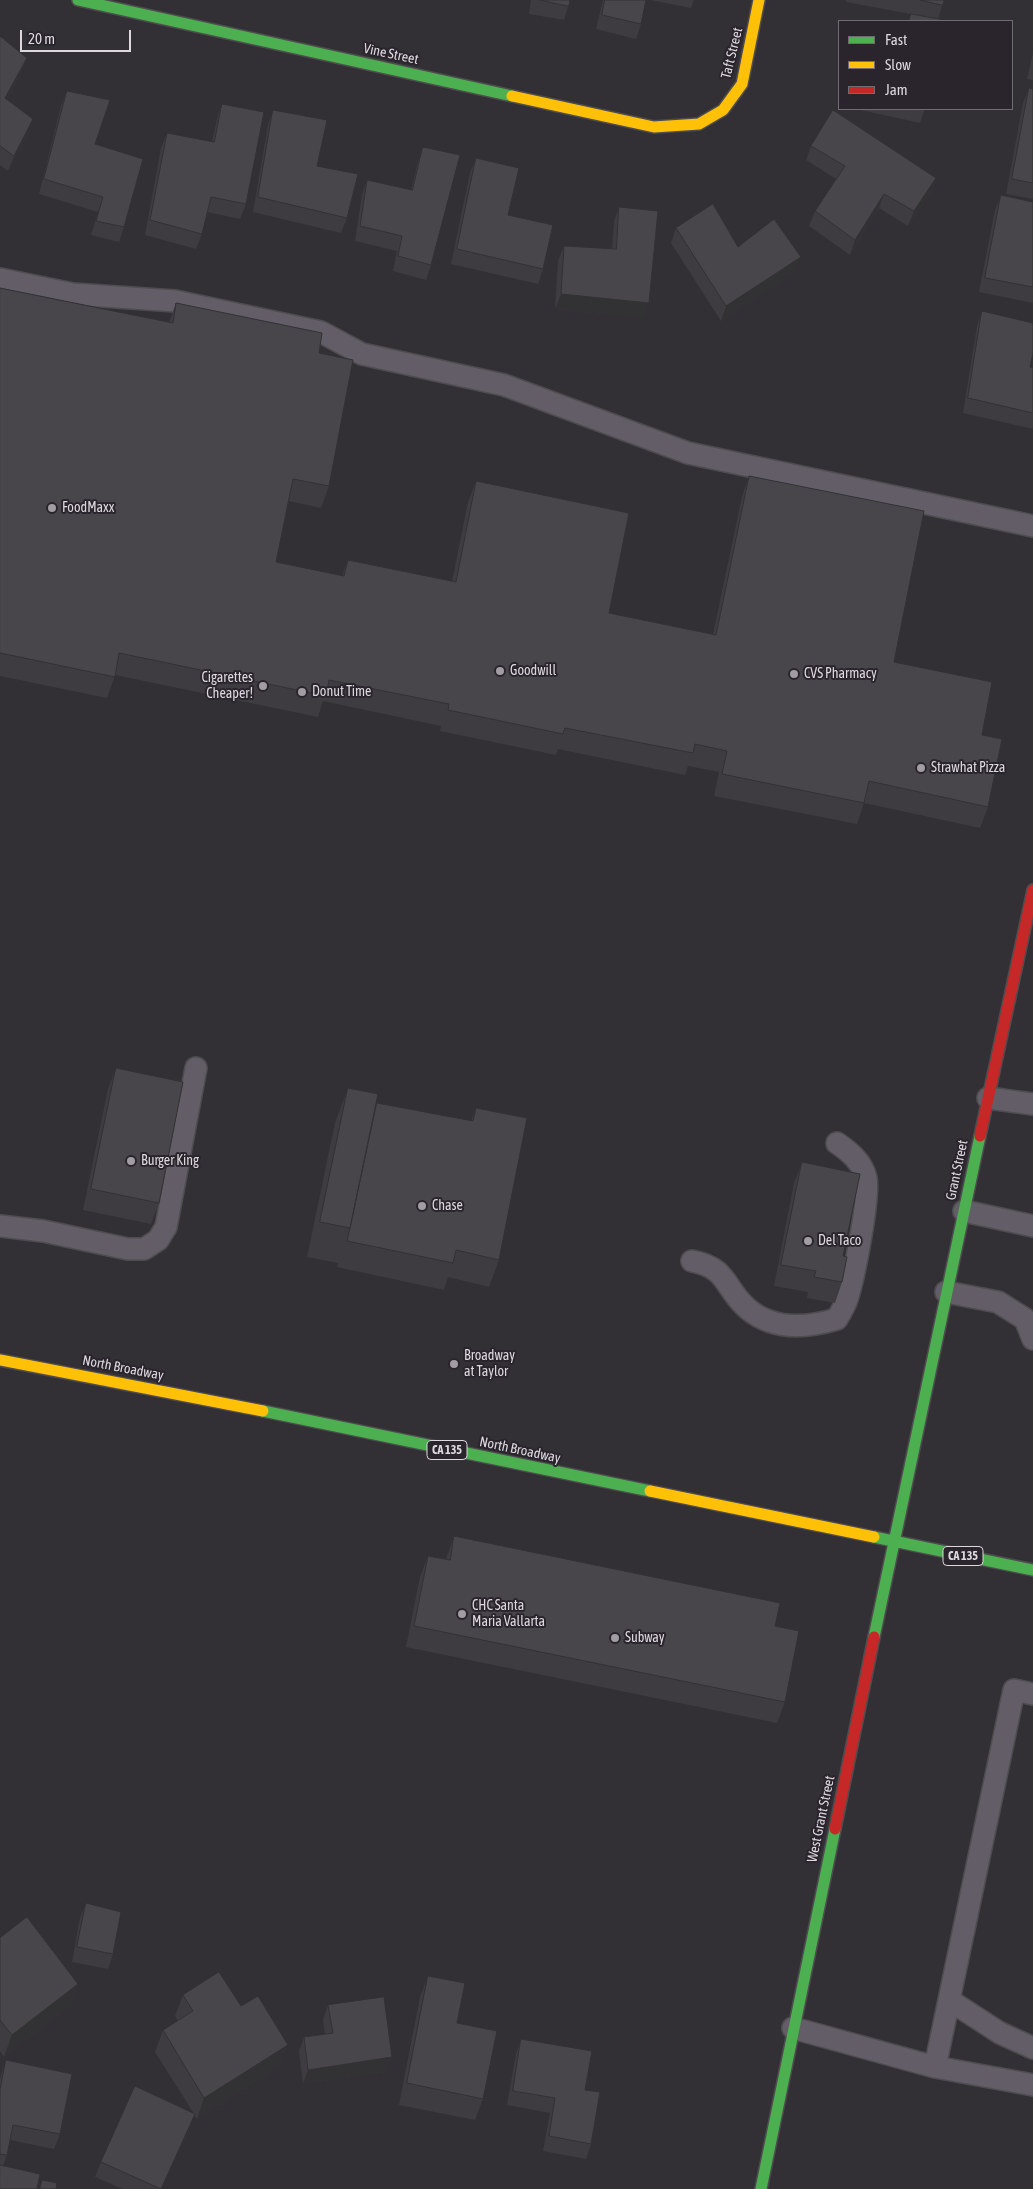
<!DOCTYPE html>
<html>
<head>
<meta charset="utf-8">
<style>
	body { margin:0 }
	#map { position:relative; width:1033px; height:2189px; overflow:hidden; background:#333035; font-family:"Asap Condensed",sans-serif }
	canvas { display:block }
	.legend { position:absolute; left:838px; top:20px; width:175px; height:90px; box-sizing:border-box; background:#2a242d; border:1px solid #716c73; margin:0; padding:6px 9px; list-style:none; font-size:15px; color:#dcd8dd }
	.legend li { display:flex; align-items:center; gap:10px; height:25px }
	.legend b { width:25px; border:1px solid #716c73 }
	.scale { position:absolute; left:20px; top:30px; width:111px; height:22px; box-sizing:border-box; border:2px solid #dcd8dd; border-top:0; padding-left:6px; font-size:15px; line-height:18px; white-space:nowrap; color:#dcd8dd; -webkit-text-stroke:4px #2a242d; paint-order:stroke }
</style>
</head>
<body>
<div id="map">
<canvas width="1033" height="2189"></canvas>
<ul class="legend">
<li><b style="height:6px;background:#4caf50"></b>Fast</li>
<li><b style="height:6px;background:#ffc107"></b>Slow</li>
<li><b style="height:6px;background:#c62828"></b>Jam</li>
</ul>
<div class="scale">20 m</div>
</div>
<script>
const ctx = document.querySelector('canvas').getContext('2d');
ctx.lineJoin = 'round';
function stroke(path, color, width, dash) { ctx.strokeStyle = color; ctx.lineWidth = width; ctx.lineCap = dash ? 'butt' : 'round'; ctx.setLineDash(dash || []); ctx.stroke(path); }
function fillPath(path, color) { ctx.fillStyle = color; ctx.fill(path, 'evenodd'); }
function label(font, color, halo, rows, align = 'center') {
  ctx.font = font + ' "Asap Condensed",sans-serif'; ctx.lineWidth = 4; ctx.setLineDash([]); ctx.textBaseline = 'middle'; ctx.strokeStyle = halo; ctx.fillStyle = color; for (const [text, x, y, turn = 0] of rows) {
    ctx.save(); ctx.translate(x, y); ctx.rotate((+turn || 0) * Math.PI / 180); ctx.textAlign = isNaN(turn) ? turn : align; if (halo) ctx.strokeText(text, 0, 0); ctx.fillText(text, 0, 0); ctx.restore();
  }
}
const lane = new Path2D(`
	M0,279L73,294L175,301L321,332L362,354L504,385L688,453L1033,526
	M988,1098L1033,1104
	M964,1211L1033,1226
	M0,1226L43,1231L128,1249H144L158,1240L166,1227L196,1068
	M692,1261C729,1268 724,1289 748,1309C774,1331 807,1328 837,1319C840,1313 845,1306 847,1299C854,1278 870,1196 866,1178C862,1162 850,1152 837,1143
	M946,1292L998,1302L1025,1319L1033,1339
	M949,2000L1000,2033L1033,2048
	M793,2028L935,2067L1033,2085
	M935,2067L1014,1690L1033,1694`);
const fast = new Path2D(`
	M78,0L512,96
	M263,1411L650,1491
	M874,1537L1033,1570
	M874,1637L980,1136
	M761,2189L835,1829`);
const slow = new Path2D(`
	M512,96L654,127L699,124L723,110L742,84L759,0
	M0,1360L263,1411
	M650,1491L874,1537`);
const jam = new Path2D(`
	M980,1136L1033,890
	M835,1829L874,1637`);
const wall = new Path2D(`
	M531,0H570L564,20L529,14Z
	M603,0H646L641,24L636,39L596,29Z
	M651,0H694L691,8Z
	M846,0H944L938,19L944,21H908L911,14L846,2Z
	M0,36L27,58L21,73L7,99L28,134L8,171L0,165Z
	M1033,53V80L1027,79Z
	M1029,88L1033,89V199L1006,194L1023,103Z
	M67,91L95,144L124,227L119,242L91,235L98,212L39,194L61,106Z
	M222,104L246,204L240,219L207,212L202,234L196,249L145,235L161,148L167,133L212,142L217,119Z
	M856,109H925L920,123Z
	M273,110L317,166L347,218L341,233L253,212L268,125Z
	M811,146L936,178L931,193L908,226L879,208L850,255L809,226L815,211L836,179L806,160Z
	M423,147L431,265L426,280L393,271L397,251L355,241L362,195L367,180L411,190L418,162Z
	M476,158L508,215L543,269L538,284L451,264L470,173Z
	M1001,195L1033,202V303L979,292L995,210Z
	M619,207L644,318L555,309L558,261L564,246L612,249L614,222Z
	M676,228L738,247L795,272L721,321L671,243Z
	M0,288L169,322L176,303L319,353L329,486L321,508L289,501L276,562L342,576L348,560L452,581L468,502L476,481L609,613L713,634L742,497L749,476L894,662L982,735L988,807L980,828L864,803L857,824L714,796L719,772L688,766L685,775L558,749L556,755L440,731L441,726L323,701L318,717L115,675L107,698L0,676Z
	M982,311L1030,367L1033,368V429L963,413L977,326Z
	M116,1068L159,1203L151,1224L83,1210L108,1089Z
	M348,1088L377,1103L471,1121L476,1108L499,1260L489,1287L448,1277L444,1290L337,1267L338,1263L307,1257L335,1123Z
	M802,1162L843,1256L842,1282L835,1303L807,1298L808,1292L774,1286L794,1183Z
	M454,1536L775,1626L785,1702L777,1723L406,1647L420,1577L428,1556L446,1559Z
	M86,1903L113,1954L108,1969L72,1962L80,1918Z
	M0,1938L78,1984L70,2006L4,2057L0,2051Z
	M428,1976L457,2023L483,2099L475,2120L399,2105L420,1997Z
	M183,1995L280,2066L197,2119L194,2115L190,2128L162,2189H123L95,2177L101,2162L193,2112L155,2052L163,2030L178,2021L175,2016Z
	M328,2005L387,2072L303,2084L299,2051L304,2037L325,2034L323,2020Z
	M521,2039L585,2090L591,2144L586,2159L543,2151L550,2113L507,2105L516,2054Z
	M6,2060L60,2134L54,2149L10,2140L7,2155L3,2166L0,2189V2079Z`);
const shadedWall = new Path2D(`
	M27,58L21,73L0,111L5,98Z
	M33,119L28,134L8,171L14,156Z
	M936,178L931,193L908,226L914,211Z
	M884,194L879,208L850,255L855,240Z
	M801,257L795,272L721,321L726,306Z
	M561,294L649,303L644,318L555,309Z
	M78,1984L70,2006L4,2057L12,2035Z
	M288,2045L280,2066L197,2119L204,2098Z
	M392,2057L387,2072L303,2084L308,2070Z
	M195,2114L190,2128L162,2189H161Z`);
const building = new Path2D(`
	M540,0H570L569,6Z
	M605,0H646L641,24L602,15Z
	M920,0H944L943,5Z
	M911,14L945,20L944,21H909Z
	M0,36L27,58L5,98L33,119L14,156L0,146Z
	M1029,88L1033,89V183L1012,179Z
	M67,91L110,100L95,144L143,159L124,227L96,221L103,197L44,179Z
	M222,104L264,112L246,204L211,197L202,234L150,220L167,133L214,142Z
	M273,110L327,120L317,166L358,174L347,218L258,197Z
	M833,110L936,178L914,211L884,194L855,240L815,211L845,166L811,146Z
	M423,147L460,155L431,265L398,256L402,236L360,226L367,180L412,190Z
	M476,158L519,168L508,215L553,225L543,269L457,249Z
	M1001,195L1033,202V287L985,278Z
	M713,204L738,247L774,219L801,257L726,306L676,228Z
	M619,207L658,211L649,303L561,294L564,246L616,249Z
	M0,288L173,323L176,303L322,333L319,353L353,360L329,486L293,479L276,562L344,576L348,560L456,582L476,481L629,513L609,613L716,635L749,476L924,511L894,662L992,682L982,735L1002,739L988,807L869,781L864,803L722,774L727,751L695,744L693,753L565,728L563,734L448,710L449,704L329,680L326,696L119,653L115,677L0,653Z
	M982,311L1033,323V353L1030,367L1033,368V413L968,398Z
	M116,1068L183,1082L159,1203L91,1189Z
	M348,1088L378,1094L350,1228L320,1222Z
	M377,1103L473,1121L476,1108L527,1118L499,1260L456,1250L453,1263L347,1241L350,1228Z
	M802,1162L860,1174L843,1256L847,1257L842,1282L814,1277L816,1271L781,1265Z
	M454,1536L780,1603L775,1626L799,1631L785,1702L414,1626L428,1556L450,1560Z
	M86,1903L121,1912L113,1954L77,1947Z
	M27,1917L78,1984L12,2035L0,2020V1938Z
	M219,1972L241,2006L258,1996L288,2045L204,2098L163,2030L193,2011L183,1995Z
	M428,1976L465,1983L457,2023L497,2031L483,2099L407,2083Z
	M384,1997L392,2057L308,2070L304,2037L333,2033L328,2005Z
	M521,2039L592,2051L585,2090L600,2092L591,2144L549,2136L555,2098L513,2091Z
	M6,2060L72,2074L60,2134L13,2125L7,2155L0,2154V2090Z
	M135,2086L195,2114L161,2189L101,2162Z
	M0,2165L40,2174L37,2189H0Z
	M42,2180L57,2183L56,2189H40Z`);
const markers = [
	[52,508,5,"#a19da2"],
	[500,671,5,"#a19da2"],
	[794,674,5,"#a19da2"],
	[263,686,5,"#a19da2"],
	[302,692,5,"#a19da2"],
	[921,768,5,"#a19da2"],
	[131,1161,5,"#a19da2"],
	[422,1206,5,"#a19da2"],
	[808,1241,5,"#a19da2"],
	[454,1364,5,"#a19da2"],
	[462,1614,5,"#a19da2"],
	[615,1638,5,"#a19da2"]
];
const shields = [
	[447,1450,40],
	[963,1556,40]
];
const shieldNames = [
	["CA 135",447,1450],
	["CA 135",963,1556]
];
const streetNames = [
	["Taft Street",732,53,-76],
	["Vine Street",391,54,12],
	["Grant Street",957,1170,-78],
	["North Broadway",123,1368,11],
	["North Broadway",520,1450,12],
	["West Grant Street",821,1819,-78]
];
const poiNames = [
	["FoodMaxx",62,508],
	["Goodwill",510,671],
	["CVS Pharmacy",804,674],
	["Cigarettes",253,678,"right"],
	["Cheaper!",253,694,"right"],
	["Donut Time",312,692],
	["Strawhat Pizza",931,768],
	["Burger King",141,1161],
	["Chase",432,1206],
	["Del Taco",818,1241],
	["Broadway",464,1356],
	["at Taylor",464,1372],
	["CHC Santa",472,1606],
	["Maria Vallarta",472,1622],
	["Subway",625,1638]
];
stroke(lane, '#4e4c4f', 24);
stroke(fast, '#4e4c4f', 14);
stroke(slow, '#4e4c4f', 14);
stroke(jam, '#4e4c4f', 14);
stroke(lane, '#635d67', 21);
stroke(fast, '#4caf50', 11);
stroke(slow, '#ffc107', 11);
stroke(jam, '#c62828', 11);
fillPath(wall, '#3e3c40');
fillPath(shadedWall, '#323134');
fillPath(building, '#48464a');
stroke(building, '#323134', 1);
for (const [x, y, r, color] of markers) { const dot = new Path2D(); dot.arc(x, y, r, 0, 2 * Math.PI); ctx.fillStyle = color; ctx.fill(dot); stroke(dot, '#2a242d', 2); }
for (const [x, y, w] of shields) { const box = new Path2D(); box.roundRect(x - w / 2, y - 9.5, w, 19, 4); ctx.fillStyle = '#2a242d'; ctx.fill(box); stroke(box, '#dcd8dd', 1); }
label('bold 12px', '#dcd8dd', null, shieldNames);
label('14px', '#dcd8dd', '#2a242d', streetNames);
label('14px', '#dcd8dd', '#2a242d', poiNames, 'left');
</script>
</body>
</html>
